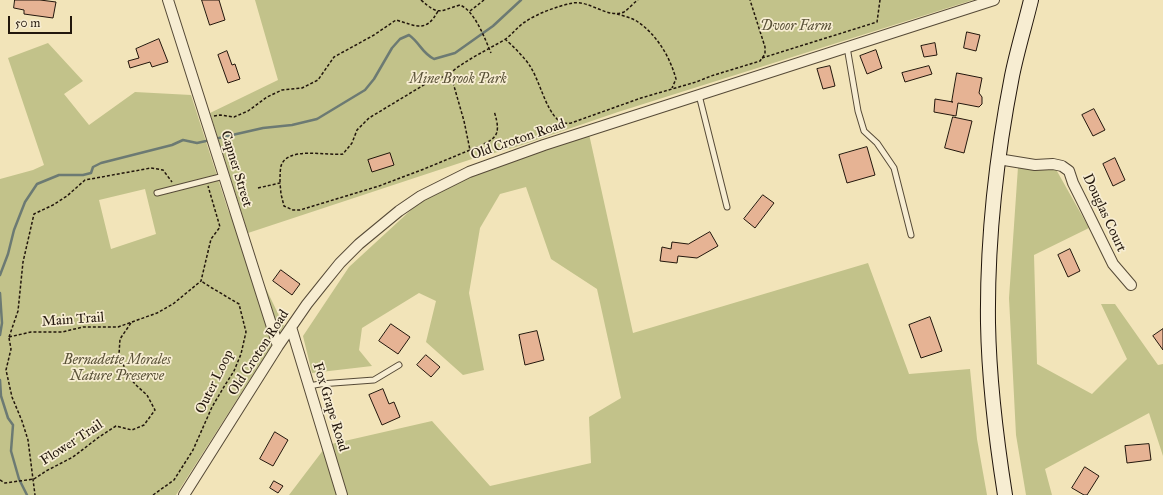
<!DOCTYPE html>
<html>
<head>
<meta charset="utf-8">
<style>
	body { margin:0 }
	#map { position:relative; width:1163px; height:495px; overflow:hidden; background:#f2e4b9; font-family:"IM FELL Great Primer",serif }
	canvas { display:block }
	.scale { position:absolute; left:8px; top:16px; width:64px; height:18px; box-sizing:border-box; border:2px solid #22160c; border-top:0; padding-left:5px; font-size:12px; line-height:14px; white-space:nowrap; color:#22160c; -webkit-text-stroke:3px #f7edd2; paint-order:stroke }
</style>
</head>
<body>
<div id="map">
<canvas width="1163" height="495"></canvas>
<div class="scale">50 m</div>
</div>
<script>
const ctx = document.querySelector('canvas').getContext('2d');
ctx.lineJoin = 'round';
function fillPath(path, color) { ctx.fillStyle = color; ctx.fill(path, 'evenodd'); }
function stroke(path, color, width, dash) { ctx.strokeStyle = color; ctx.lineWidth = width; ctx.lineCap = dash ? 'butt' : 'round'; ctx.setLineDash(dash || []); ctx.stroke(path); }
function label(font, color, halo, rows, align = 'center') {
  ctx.font = font + ' "IM FELL Great Primer",serif'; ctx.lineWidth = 3.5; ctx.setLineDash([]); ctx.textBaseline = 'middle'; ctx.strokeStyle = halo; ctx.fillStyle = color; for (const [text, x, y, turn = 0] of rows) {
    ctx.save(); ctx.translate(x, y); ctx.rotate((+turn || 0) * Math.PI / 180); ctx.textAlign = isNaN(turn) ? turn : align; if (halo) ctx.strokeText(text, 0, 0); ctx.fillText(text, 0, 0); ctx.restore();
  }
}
const green = new Path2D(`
	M255,0H973L618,112L513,148L475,158L248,233L210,113L278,80Z
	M48,43L83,81L64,94L89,125L135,92L191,95L228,210L284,326L176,495H0V179L33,170L44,165L8,58ZM145,189L156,234L111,249L99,200Z
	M589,134L633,333L868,263L909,374L970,369L977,439L987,495H289L327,445L432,421L490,486L591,463L589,417L621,398L597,289L551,259L526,187L500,194L480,228L469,293L484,370L463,375L426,342L436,301L419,293L362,328L359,350L372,366L312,373L303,336L349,267L437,186Z
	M1053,164L1089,228L1034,255L1037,364L1092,394L1127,359L1101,304H1115L1158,365L1163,364V456L1149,413L1045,469L1052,495H1026L1016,435L1009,298L1018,167Z`);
const stream = new Path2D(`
	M219,138L263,128L292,125L317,119L365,90L374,79L392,48L400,39L409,35C420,43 422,53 434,59L455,53L493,26L521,0
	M0,275L8,254L14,230L25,202L37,184L59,175H83L91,173L93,167L101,163L172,145L183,140L197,143L206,141
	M0,293L2,323L0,335
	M0,380L1,396L8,418L13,425L11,451L19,479L27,495`);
const building = new Path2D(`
	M15,0H40L56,2L53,18L24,14V10L14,8Z
	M202,0H219L225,20L210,25Z
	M967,32L980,35L976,51L964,48Z
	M159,39L168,62L152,67L150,62L130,68L128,61L139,58L136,49Z
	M935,43L937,55L924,57L921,46Z
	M876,50L882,68L867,74L860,56Z
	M227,51L232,65L235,64L240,79L228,83L218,55Z
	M830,66L835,86L823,89L817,69Z
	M929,66L932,74L905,82L902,73Z
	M957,73L982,78L979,93L982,97V104L979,107L958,103L956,116L934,112L935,99L953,102H952Z
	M1094,109L1105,130L1093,136L1082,115Z
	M953,117L972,121L964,153L945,148Z
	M867,147L875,175L847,183L839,155Z
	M390,153L394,165L372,172L368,160Z
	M1115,158L1125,180L1113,186L1103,164Z
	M763,195L774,203L755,228L744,219Z
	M710,232L718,246L697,258L678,256L677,263L660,261L662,247L671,249L672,242L688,244Z
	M1070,249L1080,271L1068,277L1058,255Z
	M281,270L300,284L292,295L273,281Z
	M930,317L942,351L921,358L909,325Z
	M391,324L410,337L398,354L379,341Z
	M1163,329V350L1153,336Z
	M537,331L544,360L525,365L519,335Z
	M426,355L440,367L431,377L417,365Z
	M383,389L389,404L394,402L400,417L382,425L369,395Z
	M275,432L288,440L273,466L260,459Z
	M1149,444L1151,460L1127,463L1125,446Z
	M1085,467L1099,476L1087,495H1084L1072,488Z
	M274,481L283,486L278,493L270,488Z`);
const path = new Path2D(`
	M421,0C439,16 439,11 460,5C475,11 485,39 491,53
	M470,11L484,0
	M617,14C624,16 632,18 638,22C657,35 670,57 676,79L672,88
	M505,39C513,46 525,58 530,66C540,82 545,107 557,119C560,123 566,124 571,123L641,98L696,82L711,76L760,61L765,54V47L750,0
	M762,58L877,22L880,0
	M214,116L220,115L234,117L248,111L267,97L282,90L302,88L318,80L334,57L374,35L396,20C417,26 426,33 438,11
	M470,150C494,139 503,139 494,111
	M280,182C280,177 280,171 281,166C287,146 327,156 343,154L352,143L357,130L369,118L427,83L439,79L447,74L450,75L451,77
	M258,188L280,183L281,194L284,206L293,210H300L379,186L424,169L470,150L464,121L452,79V73L454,70C470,58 487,50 504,40C512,35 517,27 525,22C538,13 558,6 573,3C590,0 607,19 624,12C629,9 633,3 638,0
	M9,337L31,332H62L83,327H118L157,313L173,304L201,281L211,239L220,227L208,186
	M9,337L18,311L23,262L34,214L53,205L67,196L85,180L151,168L163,170L172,182
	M9,338L11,349L6,370L12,397L22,421L28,440L35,495
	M0,480L5,483L34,479L46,471L73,457L99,437L116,426L132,430L144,425L155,410L147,395L137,386L128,376L119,354L120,339L131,323
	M153,495L174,480L193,450L212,407L225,385L234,371L241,354L246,332L239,304L212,288L201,281`);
const service = new Path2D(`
	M847,47L858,111L864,131L877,143L894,168L911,235
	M699,95L727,207
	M157,193L224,176
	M309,386L320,384L374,380L399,365`);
const minor = new Path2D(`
	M168,0L278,346
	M998,159L1035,165L1053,164L1062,166L1069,171L1073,183L1084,205L1113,264L1131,285
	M291,327L342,495
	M184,495L278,346L307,304L323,284L340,263L359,244L399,211L421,196L469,172L544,145L994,0`);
const secondary = new Path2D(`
	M1005,495C996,438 989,381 988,323C987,240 996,158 1012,76C1017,51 1025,25 1031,0`);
const parkNames = [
	["Dvoor Farm",796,27],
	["Mine Brook Park",458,80],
	["Bernadette Morales",117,361],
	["Nature Preserve",117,377]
];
const streetNames = [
	["Old Croton Road",518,140,-19],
	["Capner Street",236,169,73],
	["Douglas Court",1104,213,65],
	["Main Trail",73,320,-4],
	["Old Croton Road",259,353,-57],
	["Outer Loop",215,382,-64],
	["Fox Grape Road",330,407,73],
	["Flower Trail",72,443,-33]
];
fillPath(green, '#c2c28a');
stroke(stream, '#6c7a73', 2.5);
fillPath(building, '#e6b394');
stroke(building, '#22160c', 1);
stroke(service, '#564a37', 7);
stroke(minor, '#564a37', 12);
stroke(secondary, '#22160c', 16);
stroke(path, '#22160c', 1.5, [3, 2]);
stroke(service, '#f7edd2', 5);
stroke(minor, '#f7edd2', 10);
stroke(secondary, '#f7edd2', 14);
label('italic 14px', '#5a5238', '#f7edd2', parkNames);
label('14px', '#22160c', '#f7edd2', streetNames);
</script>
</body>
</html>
